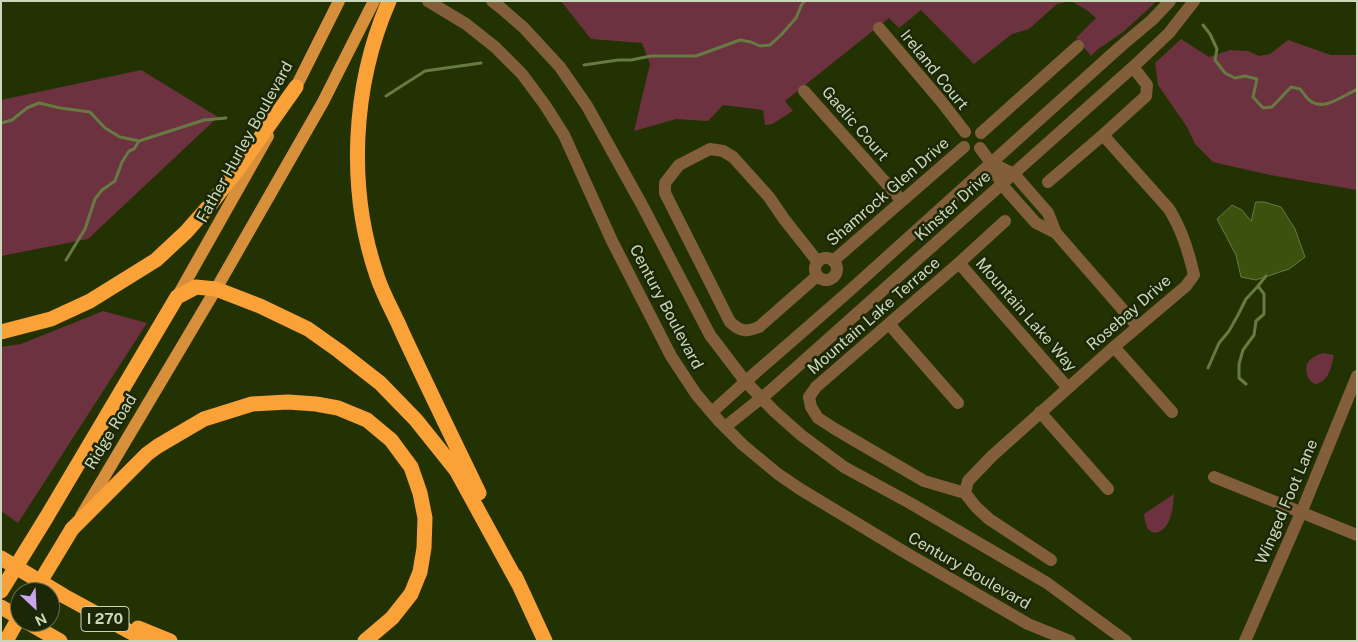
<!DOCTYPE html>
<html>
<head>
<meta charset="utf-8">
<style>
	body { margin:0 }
	#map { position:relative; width:1358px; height:642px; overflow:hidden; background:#233203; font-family:"Public Sans",sans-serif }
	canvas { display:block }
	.frame { position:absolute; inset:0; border:2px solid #cad8b9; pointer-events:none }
	.north { position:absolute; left:10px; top:582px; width:50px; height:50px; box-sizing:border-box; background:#1c2707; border:1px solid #626e4e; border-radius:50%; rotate:155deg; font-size:14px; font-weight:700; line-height:20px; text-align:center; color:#cad8b9 }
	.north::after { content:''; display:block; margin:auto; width:18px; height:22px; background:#c9a5ee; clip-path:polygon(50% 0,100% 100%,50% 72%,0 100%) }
</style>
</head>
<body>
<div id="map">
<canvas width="1358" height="642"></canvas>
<div class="frame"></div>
<div class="north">N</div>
</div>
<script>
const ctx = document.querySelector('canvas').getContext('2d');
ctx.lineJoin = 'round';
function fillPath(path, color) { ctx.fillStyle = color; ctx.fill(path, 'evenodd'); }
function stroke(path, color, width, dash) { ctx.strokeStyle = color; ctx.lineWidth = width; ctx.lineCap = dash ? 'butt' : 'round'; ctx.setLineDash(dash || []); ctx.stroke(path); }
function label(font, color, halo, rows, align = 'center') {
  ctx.font = font + ' "Public Sans",sans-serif'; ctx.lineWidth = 5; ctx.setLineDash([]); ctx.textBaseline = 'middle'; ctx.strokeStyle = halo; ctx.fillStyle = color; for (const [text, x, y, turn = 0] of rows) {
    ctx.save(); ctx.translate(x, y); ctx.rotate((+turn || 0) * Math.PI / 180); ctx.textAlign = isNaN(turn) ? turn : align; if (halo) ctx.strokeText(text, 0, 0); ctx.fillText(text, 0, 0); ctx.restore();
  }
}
const green = new Path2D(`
	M561,1H1157L1123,32L1097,50L1091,56L1076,38L1096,18L1088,11L1071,1L1057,4L1029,29L1012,34L974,64L921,10L899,28L889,18L785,101L793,111L772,124L765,125L763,110L723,105L708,121L676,119L634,131L650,64L642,43L591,39Z
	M1181,39L1209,57L1230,50L1248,51L1259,56L1270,54L1288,40L1331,55H1357V190L1270,175L1213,162L1195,144L1187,127L1158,85L1155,63Z
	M141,70L218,117L88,239L1,256V100Z
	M103,311L147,323L18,523L1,511V347L21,344Z
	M1323,353L1334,355C1331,367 1329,383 1314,384L1307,377H1308C1303,363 1310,357 1323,353Z
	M1174,494C1173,502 1173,511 1170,518C1168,526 1158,538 1149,530C1145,526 1145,519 1144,514Z`);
const water = new Path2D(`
	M1256,202H1264L1281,207L1295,229L1305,257L1289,269L1256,280L1241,277L1236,255L1217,219L1232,205L1242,210L1251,221Z`);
const stream = new Path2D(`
	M1203,25L1210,34L1217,49L1215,60L1225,73L1235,78L1245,76L1257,79L1253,97L1263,108L1272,107L1291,87L1300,89C1303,92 1305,96 1308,99C1322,113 1342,96 1356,90L1357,91
	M584,65L618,60H631L651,56H696L740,40L751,42L760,46L770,45L781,35L796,18L802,4L805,1
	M386,96L425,71L481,63
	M1,123L12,120L27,108L39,103L60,108L90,112L105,128L120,137L139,141L204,120L226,118
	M66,260L85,229L95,199L102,190L115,181L122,162L129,151L134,149L139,141
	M1208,368L1219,343L1229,331L1238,315L1246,299L1258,286L1266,276
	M1246,384L1239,378V364L1243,350L1254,335L1256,321L1264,314V294L1258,286`);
const minor = new Path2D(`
	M428,1L466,24L495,47L522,74L545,105L564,135L612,241L671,356L696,394L719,421L743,445L778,474L800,489L906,553L1028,624L1070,641
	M492,1L501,8L524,28L560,67L587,106L642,205L710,335L745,381L774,411L801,435L844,467L910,503L1047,583L1126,641
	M879,28L941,101L965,132
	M804,91L902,201
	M981,133L1078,46
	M980,148L991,163L1002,185L1036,223L1056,233
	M991,163L1014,174L1048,213L1056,233L1138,327
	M1048,182L1103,135L1146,96L1147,85L1133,67
	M1005,221L959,263L816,387L809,397L811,407L818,418L835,429L924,481L965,493L976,507L989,519L1051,560
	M815 269a11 11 0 1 1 22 0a11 11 0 1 1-22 0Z
	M833,261L964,147
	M959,263L1068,388
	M817,276L759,327C746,332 741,332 730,322L665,193V183L679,165L710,149L723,151L733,157L769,197L784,219L818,262
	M889,324L958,403
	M1114,347L1172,412
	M712,412L754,374L847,293L1121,46L1152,20L1170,1
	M1040,412L1108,489
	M725,427L770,391L1133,67L1169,33L1194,1
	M1214,477L1357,535
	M965,493L968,481L992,456L1114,347L1186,286L1194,275C1189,253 1181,228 1169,209L1103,135
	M1245,641L1301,513L1357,376`);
const major = new Path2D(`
	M292,95L339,1
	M177,297L268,136
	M81,516L216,289L323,102L374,1`);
const highway = new Path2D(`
	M389,1C352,86 347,189 377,276C383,295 394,313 402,332C427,386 453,439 479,493
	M1,332L51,319L90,301L156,260L186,232L210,205L238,169L296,87
	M46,518L177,297L196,287L216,289L260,306L308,329L339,351L380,383L416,420L456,470L519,585
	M72,529L147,454L158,446L204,419L252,404L288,402L316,404L338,408L367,420L391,440L411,467L420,493L425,518L424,548L420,572L411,594L392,618L365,641
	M1,558L64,596L147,641
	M515,576L545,641
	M1,607L20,618
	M27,622L60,641
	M138,628L170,641`);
const highwayBridge = new Path2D(`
	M1,591L46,518
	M34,592L72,529
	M6,641L20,616`);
const shields = [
	[105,619,48]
];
const shieldNames = [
	["I 270",105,619]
];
const streetNames = [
	["Ireland Court",934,70,51],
	["Gaelic Court",855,124,49],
	["Father Hurley Boulevard",245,142,-61],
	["Shamrock Glen Drive",888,192,-41],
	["Kinster Drive",953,206,-42],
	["Century Boulevard",666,307,62],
	["Rosebay Drive",1129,313,-41],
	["Mountain Lake Way",1026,315,49],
	["Mountain Lake Terrace",874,316,-41],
	["Ridge Road",111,432,-59],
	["Winged Foot Lane",1287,502,-67],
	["Century Boulevard",969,571,30]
];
fillPath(green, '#6d3240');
fillPath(water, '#3b510d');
stroke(water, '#667a41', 1);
stroke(stream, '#667a41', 3);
stroke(minor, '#825f3a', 12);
stroke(major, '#d88f3b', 12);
stroke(highway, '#faa237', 15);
stroke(highwayBridge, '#faa237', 15);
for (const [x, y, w] of shields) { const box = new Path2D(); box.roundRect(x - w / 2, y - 12.5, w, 25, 4); ctx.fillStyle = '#1c2707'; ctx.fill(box); stroke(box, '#cad8b9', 1); }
label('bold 15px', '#cad8b9', null, shieldNames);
label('16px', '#cad8b9', '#1c2707', streetNames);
</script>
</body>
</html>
